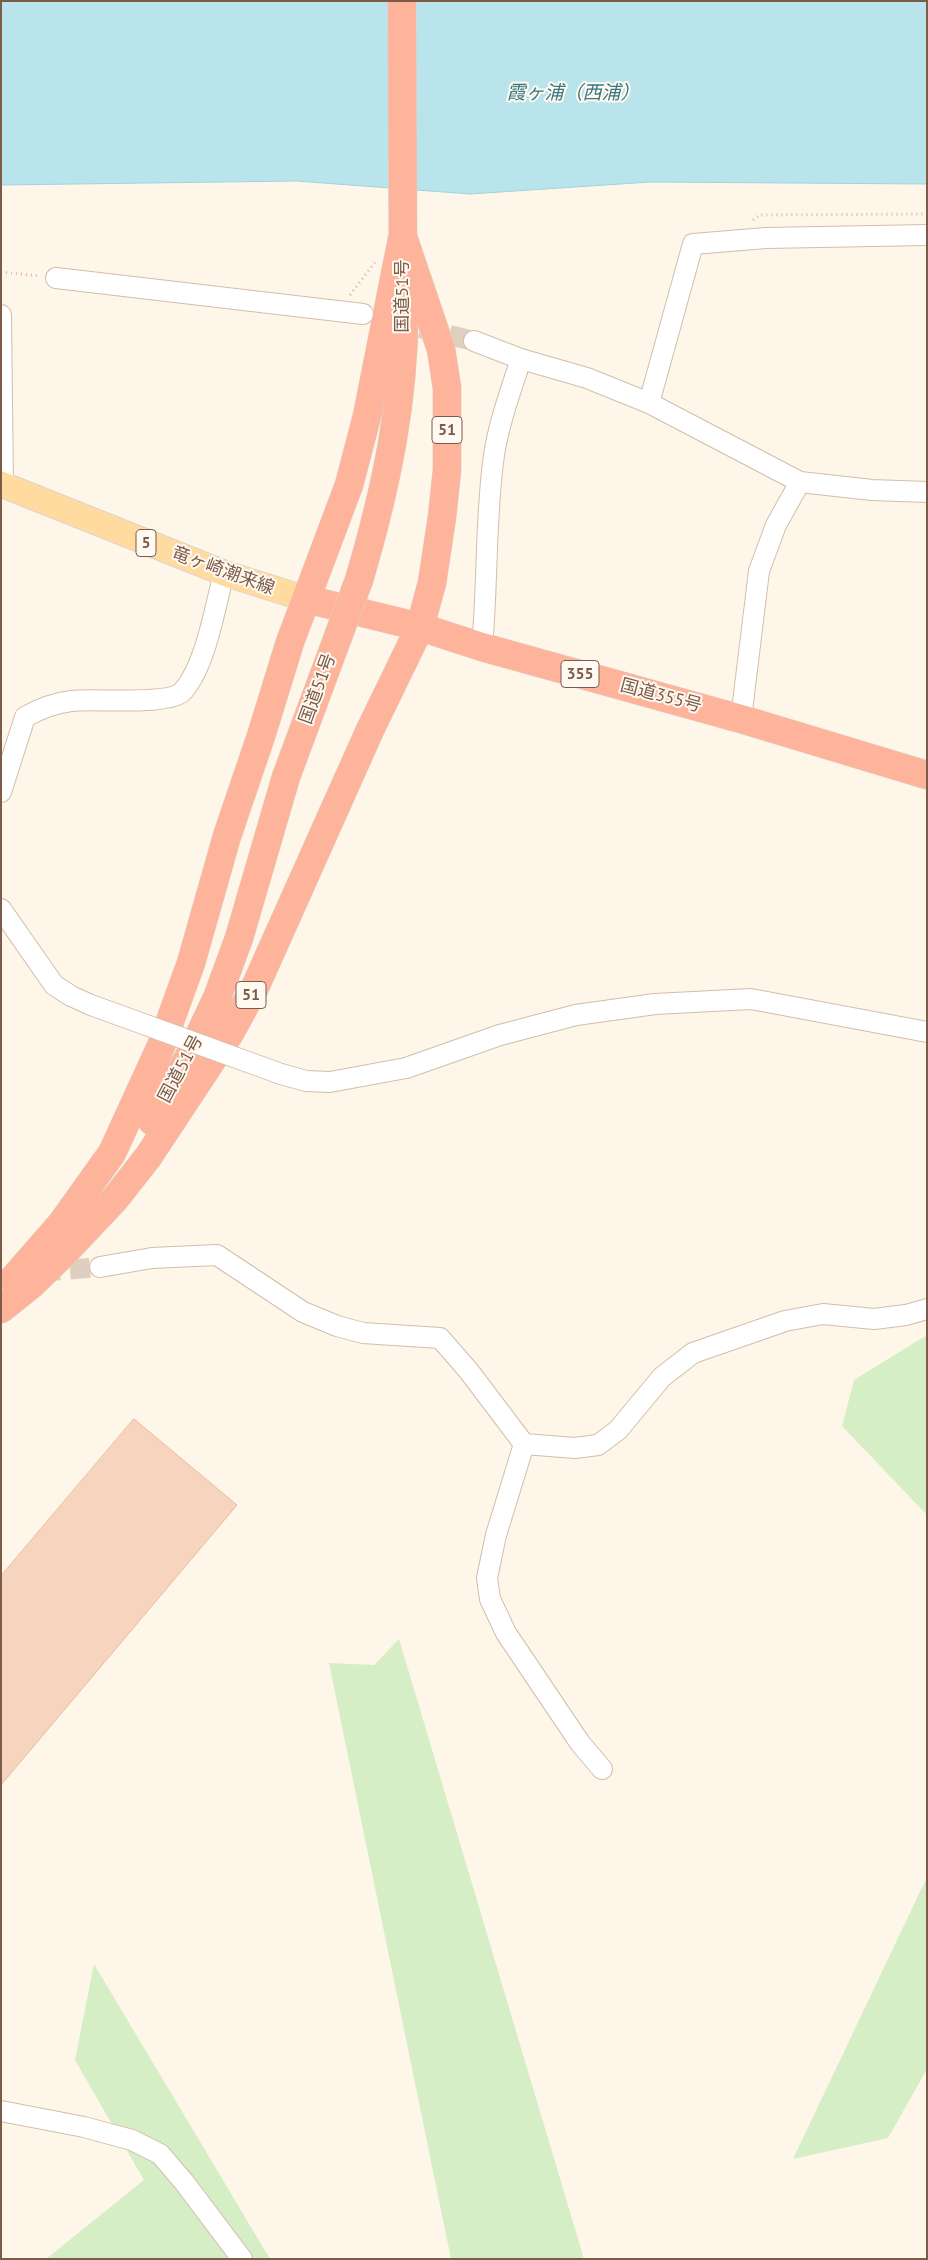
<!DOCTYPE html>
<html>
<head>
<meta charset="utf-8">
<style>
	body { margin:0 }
	#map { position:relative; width:928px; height:2260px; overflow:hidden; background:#fef6e9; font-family:"PT Sans",sans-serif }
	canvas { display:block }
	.frame { position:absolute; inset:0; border:2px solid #7c5b49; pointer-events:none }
</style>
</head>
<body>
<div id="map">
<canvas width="928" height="2260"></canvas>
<div class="frame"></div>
</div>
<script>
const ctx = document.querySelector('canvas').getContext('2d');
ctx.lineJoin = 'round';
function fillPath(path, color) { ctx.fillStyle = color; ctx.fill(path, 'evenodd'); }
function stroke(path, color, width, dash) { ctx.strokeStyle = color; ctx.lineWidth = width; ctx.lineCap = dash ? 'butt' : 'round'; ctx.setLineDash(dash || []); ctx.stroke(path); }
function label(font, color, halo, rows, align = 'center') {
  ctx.font = font + ' "PT Sans","Noto Sans JP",sans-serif'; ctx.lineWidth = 4; ctx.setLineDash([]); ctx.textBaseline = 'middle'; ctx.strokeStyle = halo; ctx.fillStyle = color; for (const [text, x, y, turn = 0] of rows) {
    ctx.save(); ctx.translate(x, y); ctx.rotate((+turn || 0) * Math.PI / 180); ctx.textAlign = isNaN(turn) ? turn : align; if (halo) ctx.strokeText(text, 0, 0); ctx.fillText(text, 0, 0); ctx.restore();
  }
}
const green = new Path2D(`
	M927,1335V1515L842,1426L854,1380Z
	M399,1639L584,2259H451L329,1663L374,1665Z
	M927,1877V2069L888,2138L793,2159Z
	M94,1964L270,2259H46L144,2180L75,2060Z`);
const water = new Path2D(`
	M1,1H927V184L650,182L470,194L296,181L1,185Z`);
const building = new Path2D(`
	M134,1419L237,1505L1,1785V1576Z`);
const minorTunnel = new Path2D(`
	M391,321L474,341
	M40,1272L100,1267`);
const path = new Path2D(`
	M753,220L760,215L927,214
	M1,272L40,276
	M350,295L375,262`);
const minor = new Path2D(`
	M56,278L363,314
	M1,315L3,485
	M474,341L521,359L587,378L649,403
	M800,482L872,490L927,492
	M482,647C488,583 485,518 494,455C499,422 511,390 521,359
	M741,719L759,571L776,525L800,482L649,403L693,244L766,238L927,235
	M1,792L25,717C39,709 55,703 71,701C93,698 171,706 183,691C206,665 215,607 224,573
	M1,909L54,985L71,996L91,1005
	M281,1074L306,1081L330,1082L406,1068L500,1035L576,1015L655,1004L751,999L927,1032
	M100,1267L152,1258L217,1255L303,1312L337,1326L363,1333L440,1338L468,1370L524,1444L575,1448L598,1445L618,1430L662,1377L693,1353L785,1321L823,1314L874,1319L906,1315L927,1309
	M524,1444L496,1535L487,1578L490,1599L506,1633L580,1743L602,1769
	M1,2111L84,2127L132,2140L160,2154L184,2182L242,2259`);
const major = new Path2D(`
	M1,484L224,573L306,599`);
const highway = new Path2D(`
	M402,1L403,255
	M359,580C386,489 406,396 404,300
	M306,599L420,627L482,647L741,719L927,775
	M152,1121L191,1053L217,998L239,938L286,777L339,634
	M13,1279L62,1223L112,1153L161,1046L191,963L227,836L261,736L290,642L349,485L367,416L402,239
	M1,1309L31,1285L66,1251L115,1199L148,1157L230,1033L256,985L370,730L420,627L432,583L442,517L447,470V388L441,349L403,237`);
const minorBridge = new Path2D(`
	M91,1005L281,1074`);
const highwayBridge = new Path2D(`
	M339,634L359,580`);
const shields = [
	[447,430,30],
	[146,543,20],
	[580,674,38],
	[251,995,30]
];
const shieldNames = [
	["51",447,430],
	["5",146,543],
	["355",580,674],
	["51",251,995]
];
const streetNames = [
	["国道51号",403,296,-90],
	["竜ヶ崎潮来線",223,571,20],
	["国道51号",318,689,-70],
	["国道355号",661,696,15],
	["国道51号",181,1069,-62]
];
const waterNames = [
	["霞ヶ浦（西浦）",573,94]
];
fillPath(green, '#d6eec5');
fillPath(water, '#bae4eb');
stroke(water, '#9fd4de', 1);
fillPath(building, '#f7d4be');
stroke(building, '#ebba9c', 1);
stroke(minorTunnel, '#decfc1', 20, [20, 10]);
stroke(minor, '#d3bdac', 22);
stroke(major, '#ddd4d0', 27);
stroke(highway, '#ddd4d0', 29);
stroke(path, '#ddb7a0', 3, [1, 4]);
stroke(minor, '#fff', 20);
stroke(major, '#ffdb9f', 25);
stroke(highway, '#feb49a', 28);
stroke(minorBridge, '#d3bdac', 22, []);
stroke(highwayBridge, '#ddd4d0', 29, []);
stroke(minorBridge, '#fff', 20);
stroke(highwayBridge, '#feb49a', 28);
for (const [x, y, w] of shields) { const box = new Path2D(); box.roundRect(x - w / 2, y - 13.5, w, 27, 4); ctx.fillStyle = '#fffaf1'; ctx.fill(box); stroke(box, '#7c5b49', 1); }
label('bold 16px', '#7c5b49', null, shieldNames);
label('18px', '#7c5b49', '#fffaf1', streetNames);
label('italic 19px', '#3a7782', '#fffaf1', waterNames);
</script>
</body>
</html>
